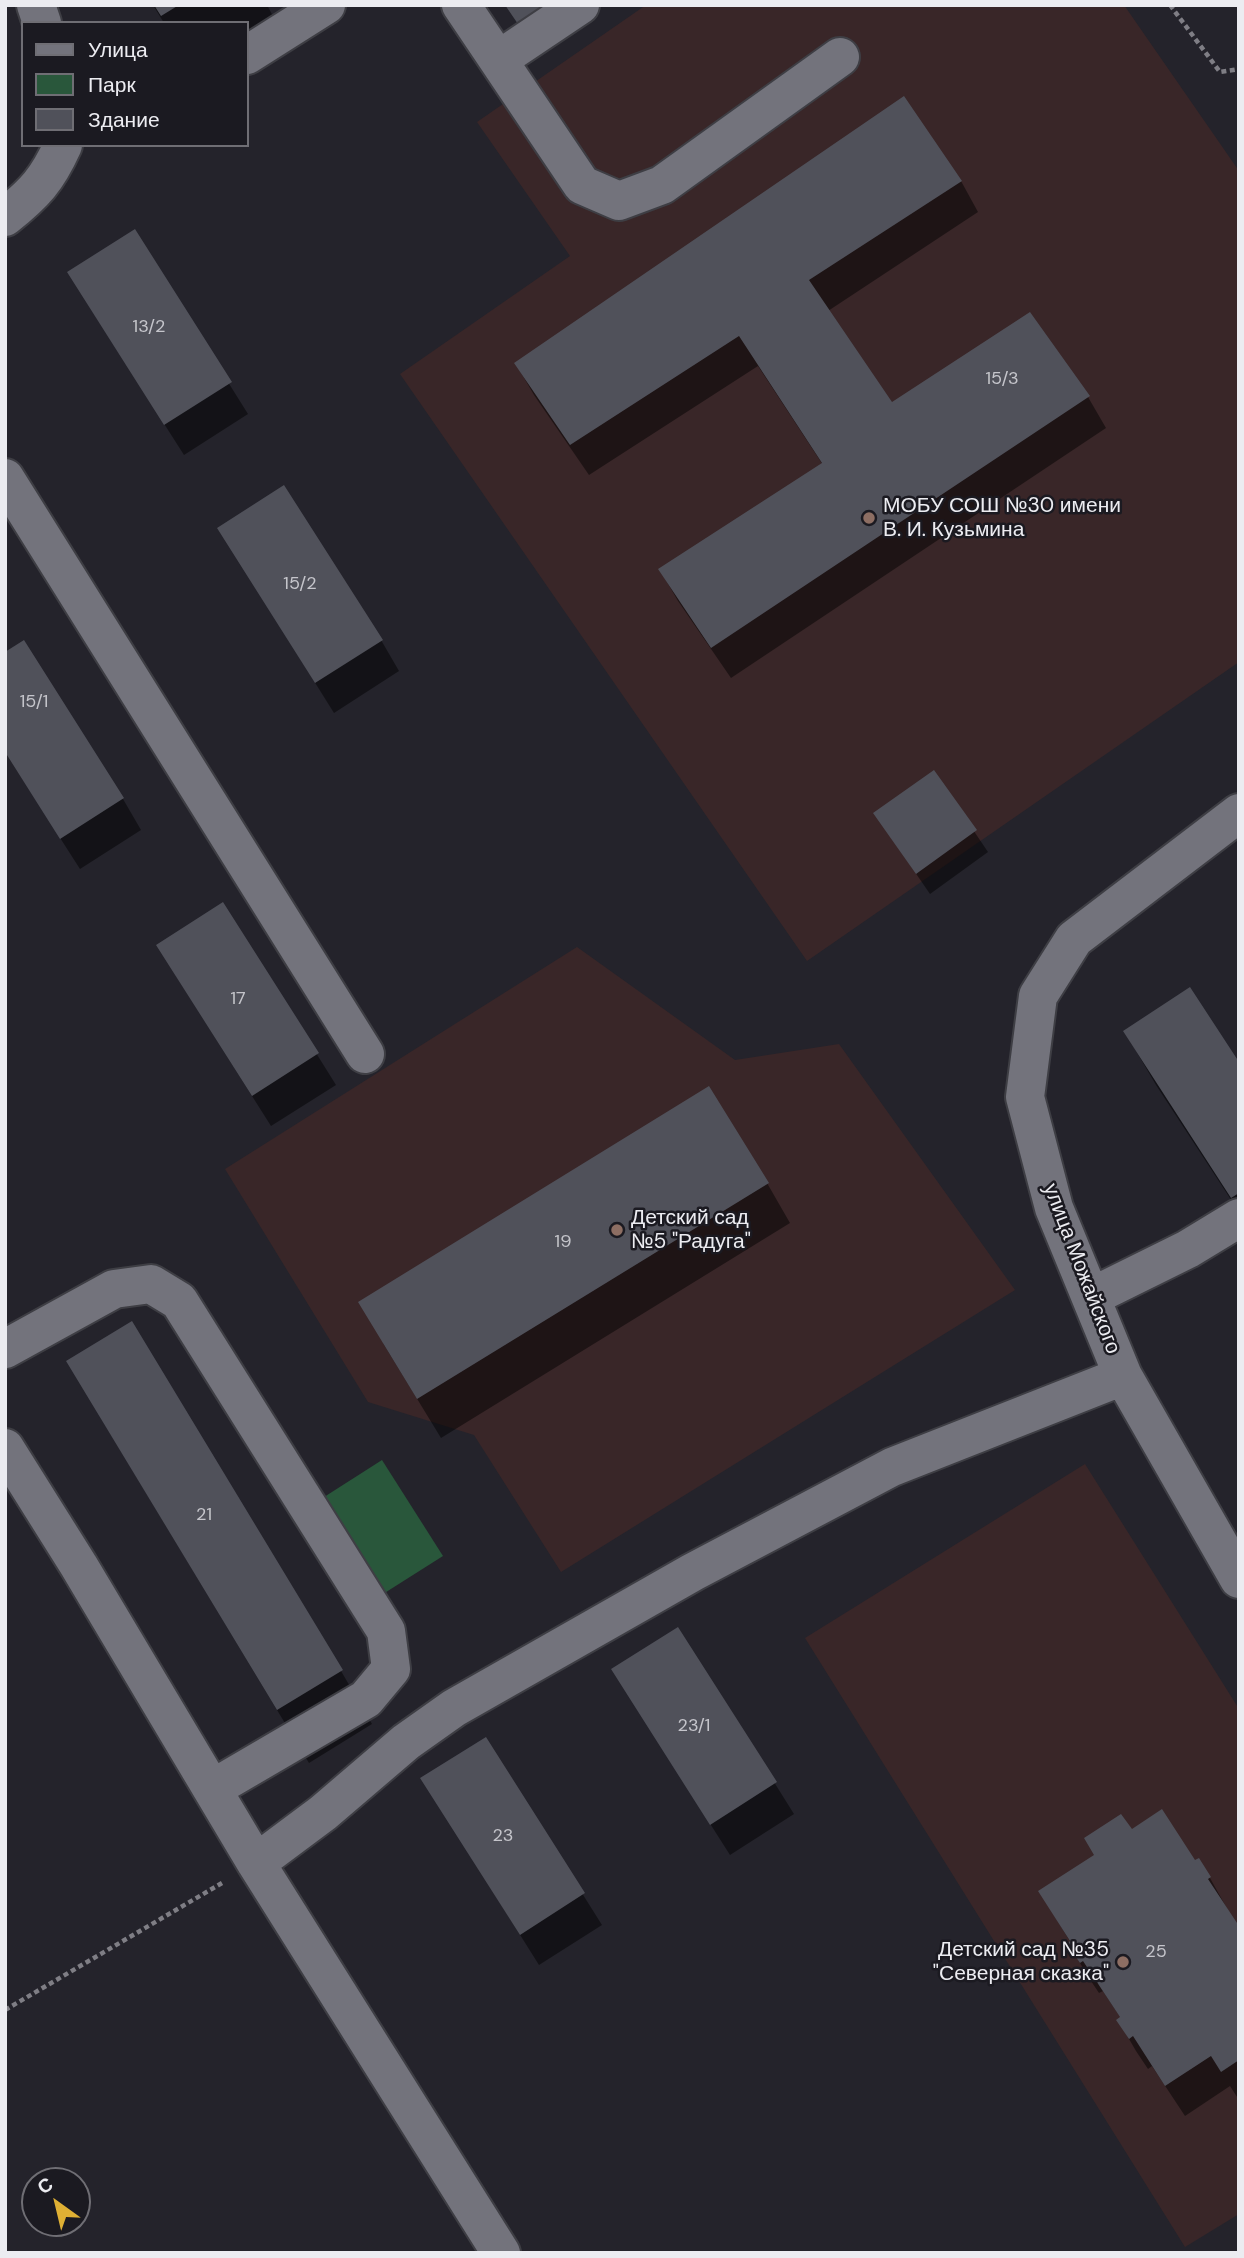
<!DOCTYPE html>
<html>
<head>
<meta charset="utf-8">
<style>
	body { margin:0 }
	#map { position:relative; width:1244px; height:2258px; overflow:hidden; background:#24232b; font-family:"DM Sans",sans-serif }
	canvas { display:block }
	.frame { position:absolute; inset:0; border:7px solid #ececf1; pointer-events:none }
	.legend { position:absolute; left:21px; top:21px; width:228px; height:126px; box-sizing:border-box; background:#1b1a21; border:2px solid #6f6e74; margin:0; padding:9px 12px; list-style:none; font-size:21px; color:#ececf1 }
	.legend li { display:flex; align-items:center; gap:14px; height:35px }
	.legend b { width:35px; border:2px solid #6f6e74 }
	.north { position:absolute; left:21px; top:2167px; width:70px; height:70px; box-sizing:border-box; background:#1b1a21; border:2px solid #6f6e74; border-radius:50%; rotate:326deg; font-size:19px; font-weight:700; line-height:28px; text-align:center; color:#ececf1 }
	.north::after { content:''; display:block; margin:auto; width:24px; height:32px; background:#dfb034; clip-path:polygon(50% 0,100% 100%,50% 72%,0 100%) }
</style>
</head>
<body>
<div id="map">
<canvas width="1244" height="2258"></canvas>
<div class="frame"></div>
<ul class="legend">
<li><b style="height:9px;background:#73737c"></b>Улица</li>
<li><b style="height:19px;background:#29573b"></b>Парк</li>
<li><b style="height:19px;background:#50515a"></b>Здание</li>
</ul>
<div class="north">С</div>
</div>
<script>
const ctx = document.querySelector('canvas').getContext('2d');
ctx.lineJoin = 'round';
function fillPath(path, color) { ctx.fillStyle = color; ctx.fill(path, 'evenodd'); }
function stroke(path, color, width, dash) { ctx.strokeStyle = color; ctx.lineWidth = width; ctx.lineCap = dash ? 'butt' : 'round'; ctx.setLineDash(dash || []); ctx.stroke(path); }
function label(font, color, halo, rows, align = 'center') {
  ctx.font = font + ' "DM Sans",sans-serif'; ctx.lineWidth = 5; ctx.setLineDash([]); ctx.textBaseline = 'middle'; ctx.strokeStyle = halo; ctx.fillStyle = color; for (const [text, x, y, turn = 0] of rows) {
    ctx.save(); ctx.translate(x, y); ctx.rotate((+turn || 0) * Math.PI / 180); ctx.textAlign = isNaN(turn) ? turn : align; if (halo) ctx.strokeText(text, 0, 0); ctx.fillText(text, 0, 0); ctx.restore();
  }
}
const education = new Path2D(`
	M646,5H1124L1239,171V662L807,961L400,374L570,256L477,122Z
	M577,947L735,1060L839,1044L1015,1290L561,1572L474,1435L368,1402L225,1169Z
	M1085,1464L1239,1709V2214L1185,2247L805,1638Z`);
const green = new Path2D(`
	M382,1460L443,1556L383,1594L321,1499Z`);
const shadow = new Path2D(`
	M153,5H267L274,18L247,35V23H164Z
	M961,181L978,212L828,311L892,404L1088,397L1106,428L731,678L678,601L660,570L823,465L758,366L589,475L534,395L516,364Z
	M134,232L248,414L184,455L87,303Z
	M219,529L381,640L399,671L334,713Z
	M5,752L123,799L141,830L80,869Z
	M934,772L988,852L930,894L875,814Z
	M223,904L336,1085L271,1126L176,976Z
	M1125,1032L1239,1065V1212L1156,1085Z
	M767,1183L790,1223L441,1438L383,1343Z
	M99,1415L341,1671L372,1724L309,1763Z
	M678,1629L794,1814L730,1855L632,1701Z
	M485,1739L602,1925L539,1965L422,1779Z
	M1131,1831L1194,1862L1210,1878L1239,1930V2100L1230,2086L1185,2116L1152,2066L1148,2069L1136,2051L1118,2020L1121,2018L1103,1991L1099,1993L1087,1975L1069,1944L1071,1943L1040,1892Z`);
const building = new Path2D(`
	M154,5H179L161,16Z
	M505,5H546L518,24Z
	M904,96L962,181L809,280L892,402L1030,312L1090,396L711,648L658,569L822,463L739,336L570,445L514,363Z
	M135,229L232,382L164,425L67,272Z
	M284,485L383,640L315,683L217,528Z
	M24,640L124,798L60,839L5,752V652Z
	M934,770L977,830L916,874L873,813Z
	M223,902L319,1053L252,1096L156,945Z
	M1190,987L1239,1062V1193L1231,1198L1123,1031Z
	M709,1086L769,1183L417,1399L358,1302Z
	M132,1321L343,1670L277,1710L66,1361Z
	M678,1627L777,1782L710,1825L611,1669Z
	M486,1737L585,1893L520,1935L420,1778Z
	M1162,1809L1195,1860L1199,1858L1211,1877L1208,1879L1239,1926V2060L1221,2072L1211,2056L1165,2086L1133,2036L1129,2039L1116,2020L1120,2017L1083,1961L1080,1963L1067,1944L1070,1941L1038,1891L1094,1855L1084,1838L1121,1814L1132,1829Z`);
const path = new Path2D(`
	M1170,5L1220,72L1239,69
	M5,2010L222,1883`);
const minor = new Path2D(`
	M36,5L42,23
	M461,5L582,185L619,201L662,185L840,57
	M247,55L326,5
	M498,60L580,5
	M5,217C35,193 47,180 63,145
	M5,478L365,1054
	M1239,813L1074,939L1038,996L1025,1097L1054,1208L1123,1376L1239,1579
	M1091,1297L1188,1249L1239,1218
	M5,1349L114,1289L151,1284L179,1301L386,1631L391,1669L366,1699L212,1789
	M5,1448L79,1566L256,1863L501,2253
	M256,1863L323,1813L406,1742L454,1708L693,1572L892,1467L1123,1376`);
const markers = [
	[869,518,7,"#8d6e63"],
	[617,1230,7,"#8d6e63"],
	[1123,1962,7,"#8d6e63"]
];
const numberNames = [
	["13/2",149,327],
	["15/3",1002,379],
	["15/2",300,584],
	["15/1",34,702],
	["17",238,999],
	["19",563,1242],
	["21",204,1515],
	["23/1",694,1726],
	["23",503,1836],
	["25",1156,1952]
];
const poiNames = [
	["МОБУ СОШ №30 имени",883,506],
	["В. И. Кузьмина",883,530],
	["Детский сад",631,1218],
	["№5 \"Радуга\"",631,1242],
	["Детский сад №35",1109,1950,"right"],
	["\"Северная сказка\"",1109,1974,"right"]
];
const streetNames = [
	["улица Можайского",1081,1269,69]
];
fillPath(education, '#392628');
fillPath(green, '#29573b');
fillPath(shadow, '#0007');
fillPath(building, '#50515a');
stroke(minor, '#3e3e44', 42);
stroke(path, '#7f7e85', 4.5, [5, 3.5]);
stroke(minor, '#73737c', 38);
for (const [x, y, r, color] of markers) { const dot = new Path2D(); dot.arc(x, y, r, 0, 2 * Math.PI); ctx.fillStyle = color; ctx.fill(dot); stroke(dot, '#1b1a21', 2.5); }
label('18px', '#c5c5cb', null, numberNames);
label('21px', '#ececf1', '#1b1a21', poiNames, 'left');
label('21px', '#ececf1', '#1b1a21', streetNames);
</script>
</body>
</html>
